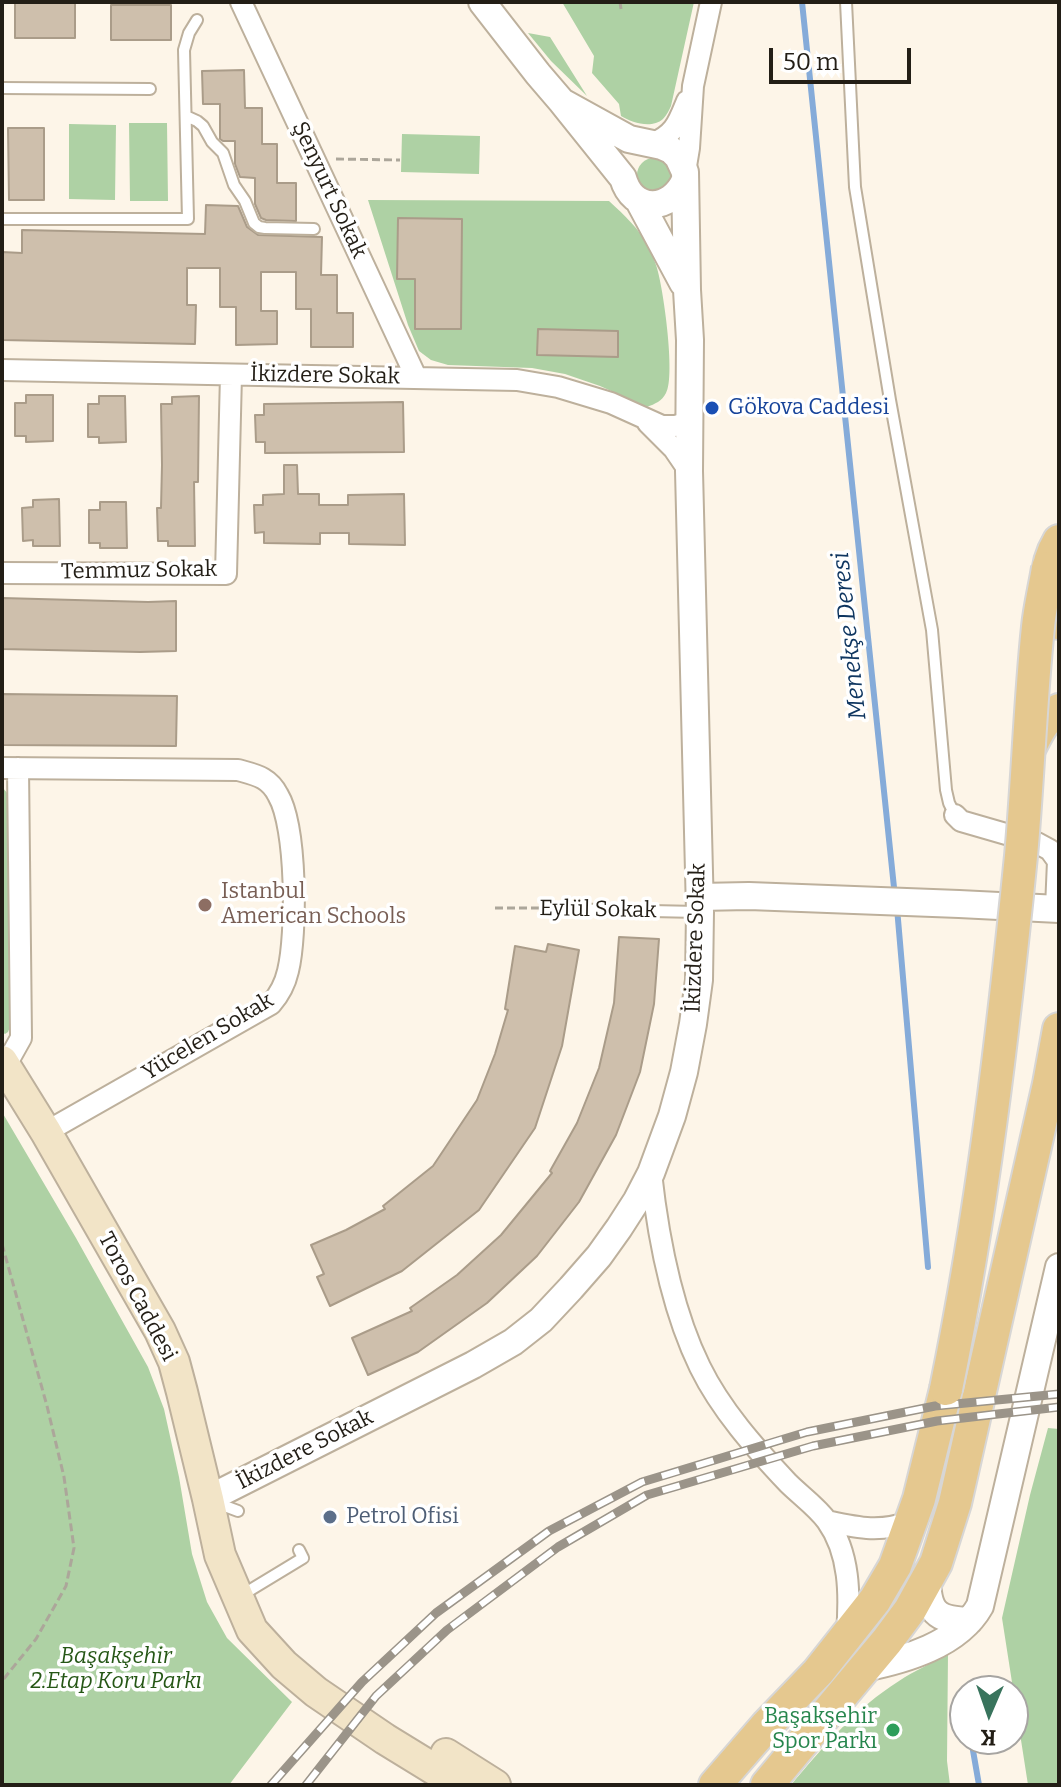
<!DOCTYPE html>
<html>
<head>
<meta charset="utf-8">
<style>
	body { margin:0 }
	#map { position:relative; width:1061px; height:1787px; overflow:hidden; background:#fdf5e8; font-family:Bitter,serif }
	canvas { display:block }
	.frame { position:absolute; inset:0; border:4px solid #231e16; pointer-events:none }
	.north { position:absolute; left:949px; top:1675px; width:80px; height:80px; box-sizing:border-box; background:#fff; border:2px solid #a7a5a2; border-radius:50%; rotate:182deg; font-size:22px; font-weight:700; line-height:32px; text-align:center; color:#231e16 }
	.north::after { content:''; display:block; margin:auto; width:28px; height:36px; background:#39745d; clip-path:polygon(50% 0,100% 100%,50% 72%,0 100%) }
	.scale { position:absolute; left:769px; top:48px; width:142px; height:36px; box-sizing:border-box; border:4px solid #231e16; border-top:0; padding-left:10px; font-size:24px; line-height:28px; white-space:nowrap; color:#231e16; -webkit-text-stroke:6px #fff; paint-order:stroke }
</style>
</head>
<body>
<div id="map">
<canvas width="1061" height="1787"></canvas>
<div class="frame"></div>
<div class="north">K</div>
<div class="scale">50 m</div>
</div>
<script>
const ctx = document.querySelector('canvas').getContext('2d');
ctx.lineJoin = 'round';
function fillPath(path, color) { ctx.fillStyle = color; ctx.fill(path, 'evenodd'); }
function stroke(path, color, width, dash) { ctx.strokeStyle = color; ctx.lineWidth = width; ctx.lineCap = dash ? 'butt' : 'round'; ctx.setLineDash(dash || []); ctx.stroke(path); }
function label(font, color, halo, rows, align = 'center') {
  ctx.font = font + ' Bitter,serif'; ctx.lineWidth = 7; ctx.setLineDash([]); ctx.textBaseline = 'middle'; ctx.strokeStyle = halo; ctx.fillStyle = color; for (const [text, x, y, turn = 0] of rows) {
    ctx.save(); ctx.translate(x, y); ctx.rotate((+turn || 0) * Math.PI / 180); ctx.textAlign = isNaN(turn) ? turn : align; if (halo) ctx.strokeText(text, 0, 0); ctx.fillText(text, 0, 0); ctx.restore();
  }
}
const green = new Path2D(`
	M562,2H694L671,106C669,110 667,115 663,119C652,129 632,123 621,116L619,104L592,73L594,56Z
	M528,33L550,37L587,96L551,61Z
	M129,123H167L168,201H130Z
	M69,124L116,125L115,200L69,199Z
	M402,134L480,136L479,174L401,172Z
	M637 175a17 17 0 1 1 34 0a17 17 0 1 1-34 0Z
	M368,200L609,201C625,216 639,228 649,248C651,253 654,259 656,265C663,284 676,377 666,393C662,401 655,404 647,407L600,386L565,374L532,368L448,365L431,360L419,351L408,325Z
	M2,787L9,795L10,1027L8,1032L5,1034L2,1032Z
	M2,1112L76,1238L148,1367L164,1409L179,1477L192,1554L207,1602L227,1638L292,1702L229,1785H2Z
	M1048,1428L1059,1429V1785H1028L1002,1618L1030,1495Z
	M948,1654L947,1761L950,1785H791C823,1747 856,1708 899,1681C914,1671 932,1663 948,1654Z`);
const stream = new Path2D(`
	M802,2L895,897
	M897,908L928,1267
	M962,1692L965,1707
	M971,1739L979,1785`);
const building = new Path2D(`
	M15,3H75V38H15Z
	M111,5H171V40H111Z
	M244,70L245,108H262V144H277V183H296V221L266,220L261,218L255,204V178L240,177L235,164V141H223L220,139V104H203L202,71Z
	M8,128H44V200H9Z
	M206,205L238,206L247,227L258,235L322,237L321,275H337V313H353V347H311V309H296V272H261V311H277V344L236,345V307H220V268H187V305H196L195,344L2,340V252L22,253V230L205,234Z
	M398,218L462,219L461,329H415V279H397Z
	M538,329L618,331V357L537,355Z
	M26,395H53V441L26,442V436H15V403H26Z
	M99,396H125L126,442L99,443V437H88V404H99Z
	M199,396L198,482H194L195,546H168V541H158L157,508H161L162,465L161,404H172V397Z
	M403,402L404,452L265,453V442H256L255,415H264V404Z
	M284,465H297L298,494H319V505H348V495L404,494L405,545L349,544V533H320V544L264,543V532L255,533L254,505H263V495L284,494Z
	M59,499L60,546H33V540L23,541L22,508L33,507V500Z
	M100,502H126L127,548H100V543H89V510H100Z
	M2,598L148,602L176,601V651L140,652L2,649Z
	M2,694L177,696L176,746L2,745Z
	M619,937L659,939L654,1004L640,1072L616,1135L579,1202L537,1256L487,1303L418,1352L368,1375L352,1338L412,1311L410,1308L457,1275L501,1235L552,1173L550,1171L577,1123L599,1068L614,1003Z
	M548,944L579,950L562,1046L535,1128L479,1210L402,1271L330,1306L317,1277L324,1274L311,1245L346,1230L385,1209L383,1206L433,1166L477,1100L495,1054L508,1010L505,1009L515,946L546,952Z`);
const path = new Path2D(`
	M620,2L621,9
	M336,159L400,160
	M495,908H542
	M2,1244L47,1406L64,1477L74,1548L66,1586L36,1639L2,1681`);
const service = new Path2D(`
	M846,2L855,187L890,400L932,630L946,790L949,803L955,815
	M2,88L150,89
	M186,116L197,121L203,126L212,142L223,153L234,185L245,201L254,223L259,227L265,228L314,229
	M2,219H188L184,50L189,33L197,20
	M557,909L698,912
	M214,1502L238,1511
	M242,1595L303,1558L299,1550`);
const minor = new Path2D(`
	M241,2L416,377
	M652,144C675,134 678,123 687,101
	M685,172L689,148L693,86L711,2
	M2,370L517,380L558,387L611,403L662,426H675L689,422
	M648,423L674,449L689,471
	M2,573L226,574L231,375
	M2,768L238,770C256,775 269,777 278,795C297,827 297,934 288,971C285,984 280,994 271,1004L46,1132
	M955,815L961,821L1037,843L1050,850L1058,861L1056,908
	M2,1072L21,1038L18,768
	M651,1173C658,1236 672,1310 700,1367C721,1410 755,1448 788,1483C800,1495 817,1507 827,1521C850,1553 850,1595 847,1633
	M827,1521C859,1528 880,1533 912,1521`);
const tertiary = new Path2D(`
	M482,2L538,74L562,102L623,178C633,213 671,212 685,180
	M639,201L683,283
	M699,897L749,896L959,904L1059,909
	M208,1499L473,1365L513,1342L541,1320L571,1288L599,1256L619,1228L637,1200L651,1173L672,1116L684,1072L693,1024L699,980L700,912L689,471L690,340L687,290L685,172L678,157L671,150L662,146L629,139L562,102
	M927,1579C928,1611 935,1620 969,1621
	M864,1668C904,1660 958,1645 980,1606L1059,1267`);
const secondary = new Path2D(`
	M2,1061L46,1132L160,1331L174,1362L182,1392L208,1499L220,1555L252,1630L284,1665L316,1692L385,1739L460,1785
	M446,1754L495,1785`);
const primary = new Path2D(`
	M1059,541C1044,566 1043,598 1059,623
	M1029,749C1037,734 1043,718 1059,710
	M715,1785L767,1725L818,1672L875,1600L895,1566L919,1499L946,1389
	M767,1785L887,1641L910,1610L936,1563L955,1503L1049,1084L1059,1029`);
const rail = new Path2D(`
	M271,1785L362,1682L436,1613L549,1531L642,1482L807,1432L935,1406L1059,1394
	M306,1785L376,1696L447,1630L558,1547L647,1495L813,1446L937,1421L1059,1407`);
const primaryBridge = new Path2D(`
	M946,1389C982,1213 1003,1035 1021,856C1028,780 1030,703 1038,627C1040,607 1045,587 1048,568`);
const markers = [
	[712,408,8,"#1a4fb4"],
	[205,905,8,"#8d6e63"],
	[330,1517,8,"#5c6f8a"],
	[893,1730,8,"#2e9e5b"]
];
const streetNames = [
	["Şenyurt Sokak",329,190,65],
	["İkizdere Sokak",325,376,1],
	["Temmuz Sokak",139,571,-1],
	["Eylül Sokak",598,910,1],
	["İkizdere Sokak",696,938,-88],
	["Yücelen Sokak",208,1037,-31],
	["Toros Caddesi",137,1297,62],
	["İkizdere Sokak",305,1450,-27]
];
const transitNames = [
	["Gökova Caddesi",728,408]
];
const educationNames = [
	["Istanbul",221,892],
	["American Schools",221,917]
];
const serviceNames = [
	["Petrol Ofisi",346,1517]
];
const parkNames = [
	["Başakşehir",116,1657],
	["2.Etap Koru Parkı",116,1682]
];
const leisureNames = [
	["Başakşehir",877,1717],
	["Spor Parkı",877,1742]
];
const waterNames = [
	["Menekşe Deresi",850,636,-96]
];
fillPath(green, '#aed1a4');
stroke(stream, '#85abd9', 6);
fillPath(building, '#cebfac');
stroke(building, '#aa9c89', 2);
stroke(service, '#bdb09c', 14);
stroke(minor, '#bdb09c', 24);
stroke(tertiary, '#bdb09c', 30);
stroke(secondary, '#bdb09c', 34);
stroke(primary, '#d7d6d5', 36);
stroke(path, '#aca69a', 3, [8, 4]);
stroke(service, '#fff', 10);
stroke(minor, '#fff', 20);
stroke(tertiary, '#fff', 26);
stroke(secondary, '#f2e4c7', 30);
stroke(primary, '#e5c88f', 32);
stroke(rail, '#9b9489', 9);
stroke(rail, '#fff', 6, [18]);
stroke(primaryBridge, '#d7d6d5', 36, []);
stroke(primaryBridge, '#e5c88f', 32);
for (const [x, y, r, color] of markers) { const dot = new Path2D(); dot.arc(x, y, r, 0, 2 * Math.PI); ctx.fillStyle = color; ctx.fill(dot); stroke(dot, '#fff', 3); }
label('22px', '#231e16', '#fff', streetNames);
label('22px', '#164399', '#fff', transitNames, 'left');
label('22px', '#785e54', '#fff', educationNames, 'left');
label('22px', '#4e5e75', '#fff', serviceNames, 'left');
label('italic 22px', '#265716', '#fff', parkNames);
label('22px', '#27864d', '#fff', leisureNames, 'right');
label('italic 24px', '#0f3660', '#fff', waterNames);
</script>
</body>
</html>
